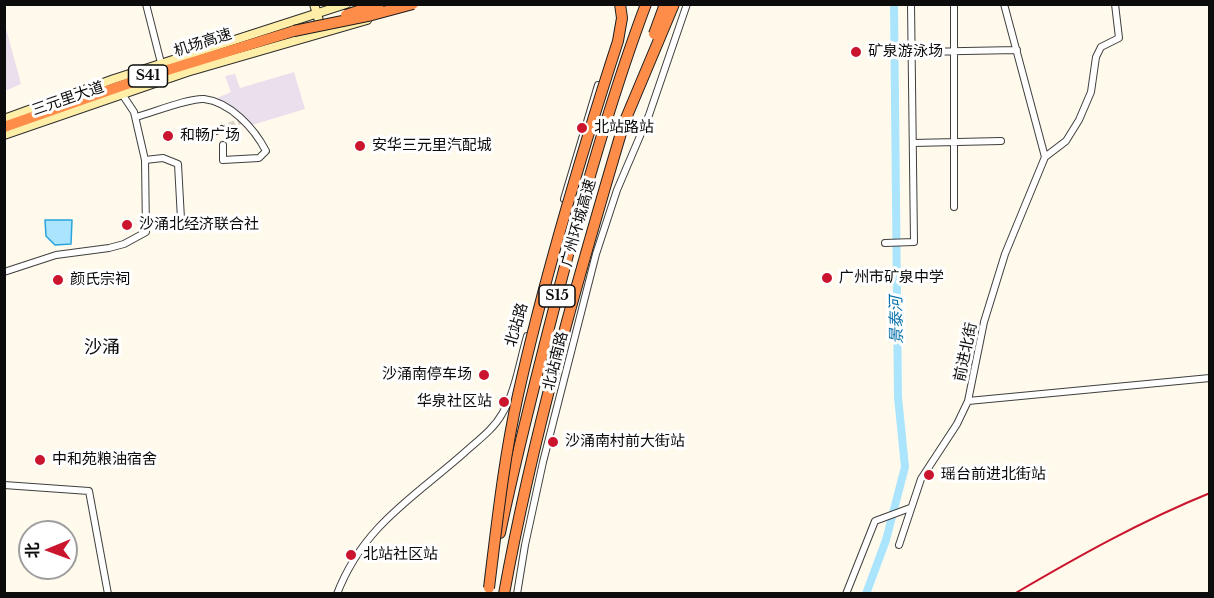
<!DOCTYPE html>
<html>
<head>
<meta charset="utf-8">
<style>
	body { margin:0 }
	#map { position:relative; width:1214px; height:598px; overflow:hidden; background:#fffaec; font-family:"Libre Baskerville","Noto Sans SC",serif }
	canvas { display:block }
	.frame { position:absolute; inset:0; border:6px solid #0c0c0c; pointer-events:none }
	.north { position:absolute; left:18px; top:520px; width:60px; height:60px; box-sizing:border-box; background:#fff; border:2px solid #9e9e9e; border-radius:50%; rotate:269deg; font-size:16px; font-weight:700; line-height:24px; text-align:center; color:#0c0c0c }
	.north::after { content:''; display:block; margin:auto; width:21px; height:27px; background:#cb152e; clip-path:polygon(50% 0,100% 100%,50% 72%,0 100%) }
</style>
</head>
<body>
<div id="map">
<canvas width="1214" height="598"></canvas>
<div class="frame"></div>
<div class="north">北</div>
</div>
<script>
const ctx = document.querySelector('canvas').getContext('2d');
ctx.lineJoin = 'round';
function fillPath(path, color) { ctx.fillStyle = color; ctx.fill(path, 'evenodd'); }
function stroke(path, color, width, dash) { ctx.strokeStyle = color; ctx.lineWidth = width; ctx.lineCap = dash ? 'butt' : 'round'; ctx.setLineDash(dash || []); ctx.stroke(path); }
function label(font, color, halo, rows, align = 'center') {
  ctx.font = font + ' "Libre Baskerville","Noto Sans SC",serif'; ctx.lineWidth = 6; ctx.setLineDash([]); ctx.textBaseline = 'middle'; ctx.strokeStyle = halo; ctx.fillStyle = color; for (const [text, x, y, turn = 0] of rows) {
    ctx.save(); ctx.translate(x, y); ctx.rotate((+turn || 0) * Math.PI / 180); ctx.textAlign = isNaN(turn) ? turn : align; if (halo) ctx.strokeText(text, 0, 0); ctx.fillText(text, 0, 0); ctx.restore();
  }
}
const industrial = new Path2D(`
	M4,21L21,84L5,91H4Z
	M294,72L305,109L252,125L217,98L231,92L225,76L235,74L240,88Z`);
const water = new Path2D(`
	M45,220H72L71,244L55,245L46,236Z`);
const canal = new Path2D(`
	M866,594L886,540L905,467L898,397L894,4`);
const streetTunnel = new Path2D(`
	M221,129L243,120`);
const street = new Path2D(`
	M146,4L161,63
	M954,4V207
	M1004,4L1045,157
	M912,52L1017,50
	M136,117C152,113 188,98 204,99C230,102 254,128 266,151L259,158L223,160V145
	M206,135L221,129
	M913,143L1001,141
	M145,160L163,158L178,164L181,219
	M564,199L598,85
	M885,243L914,242L911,4
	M4,272L56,255L109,248L124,244L146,232L145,160L134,112L122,94
	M968,401L1210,378
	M4,485L89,491L108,594
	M899,545L921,479L957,424L968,401L984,322L1005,254L1045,157L1066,141L1079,120L1091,92L1096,57L1101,47L1119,38L1115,4
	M337,594C363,526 413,498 464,453C477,441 493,430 502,414C515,393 520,360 527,336
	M517,594L525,545L543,462L596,254L617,190L649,115L687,4
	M846,594L875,521L910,508`);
const secondary = new Path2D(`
	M314,4L322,31
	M4,119L114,79L346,4
	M4,135L187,72L367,20`);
const highway = new Path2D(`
	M4,127L161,72L294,31
	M500,533C517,451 538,370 559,289C584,193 611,97 646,4
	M504,594C533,434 578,278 624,123`);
const rail = new Path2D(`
	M1014,594C1077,557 1141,521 1210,493`);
const highwayBridge = new Path2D(`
	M346,15L379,4
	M294,31L372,15L413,4
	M654,34L665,4
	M624,123L674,4
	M489,588C497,523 504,458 518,395C545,275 580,158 618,41L622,18L620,4`);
const markers = [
	[856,52,6,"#cb152e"],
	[582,128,6,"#cb152e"],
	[168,136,6,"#cb152e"],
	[360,146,6,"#cb152e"],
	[127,225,6,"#cb152e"],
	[827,278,6,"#cb152e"],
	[58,280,6,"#cb152e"],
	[484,375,6,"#cb152e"],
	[504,402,6,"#cb152e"],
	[553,442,6,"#cb152e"],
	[40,460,6,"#cb152e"],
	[929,475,6,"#cb152e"],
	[351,555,6,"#cb152e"]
];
const shields = [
	[148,76,39],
	[557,296,36]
];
const shieldNames = [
	["S41",148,76],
	["S15",557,296]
];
const streetNames = [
	["机场高速",203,43,-18],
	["三元里大道",68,99,-19],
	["广州环城高速",579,223,-74],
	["北站路",517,325,-74],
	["前进北街",966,352,-78],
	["北站南路",556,361,-76]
];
const poiNames = [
	["矿泉游泳场",868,52],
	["北站路站",594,128],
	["和畅广场",180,136],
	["安华三元里汽配城",372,146],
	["沙涌北经济联合社",139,225],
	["广州市矿泉中学",839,278],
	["颜氏宗祠",70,280],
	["沙涌南停车场",472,375,"right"],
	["华泉社区站",492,402,"right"],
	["沙涌南村前大街站",565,442],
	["中和苑粮油宿舍",52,460],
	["瑶台前进北街站",941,475],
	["北站社区站",363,555]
];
const waterNames = [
	["景泰河",897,320,-91]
];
const quarterNames = [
	["沙涌",102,348]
];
fillPath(industrial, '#eadfed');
fillPath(water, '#aae5fd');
stroke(water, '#29a4dc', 1.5);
stroke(canal, '#aae5fd', 8);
stroke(streetTunnel, '#dbd6ca', 6, [6, 3]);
stroke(street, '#3f3f3f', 8);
stroke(secondary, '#2e2e2e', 10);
stroke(highway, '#1d1d1d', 12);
stroke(street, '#fff', 6);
stroke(secondary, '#ffeea7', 8);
stroke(highway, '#ff8d4a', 10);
stroke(rail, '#cb152e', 2);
stroke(highwayBridge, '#1d1d1d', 12, []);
stroke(highwayBridge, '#ff8d4a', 10);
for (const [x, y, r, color] of markers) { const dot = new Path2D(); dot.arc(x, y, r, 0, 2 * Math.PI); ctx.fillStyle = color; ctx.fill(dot); stroke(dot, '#fff', 2); }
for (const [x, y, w] of shields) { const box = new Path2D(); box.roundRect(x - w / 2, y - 11, w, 22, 4.5); ctx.fillStyle = '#fff'; ctx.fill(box); stroke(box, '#0c0c0c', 1.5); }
label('bold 14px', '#0c0c0c', null, shieldNames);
label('15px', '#0c0c0c', '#fff', streetNames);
label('15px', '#0c0c0c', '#fff', poiNames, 'left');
label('italic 16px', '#0872ab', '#fff', waterNames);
label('18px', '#0c0c0c', '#fff', quarterNames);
</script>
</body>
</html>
